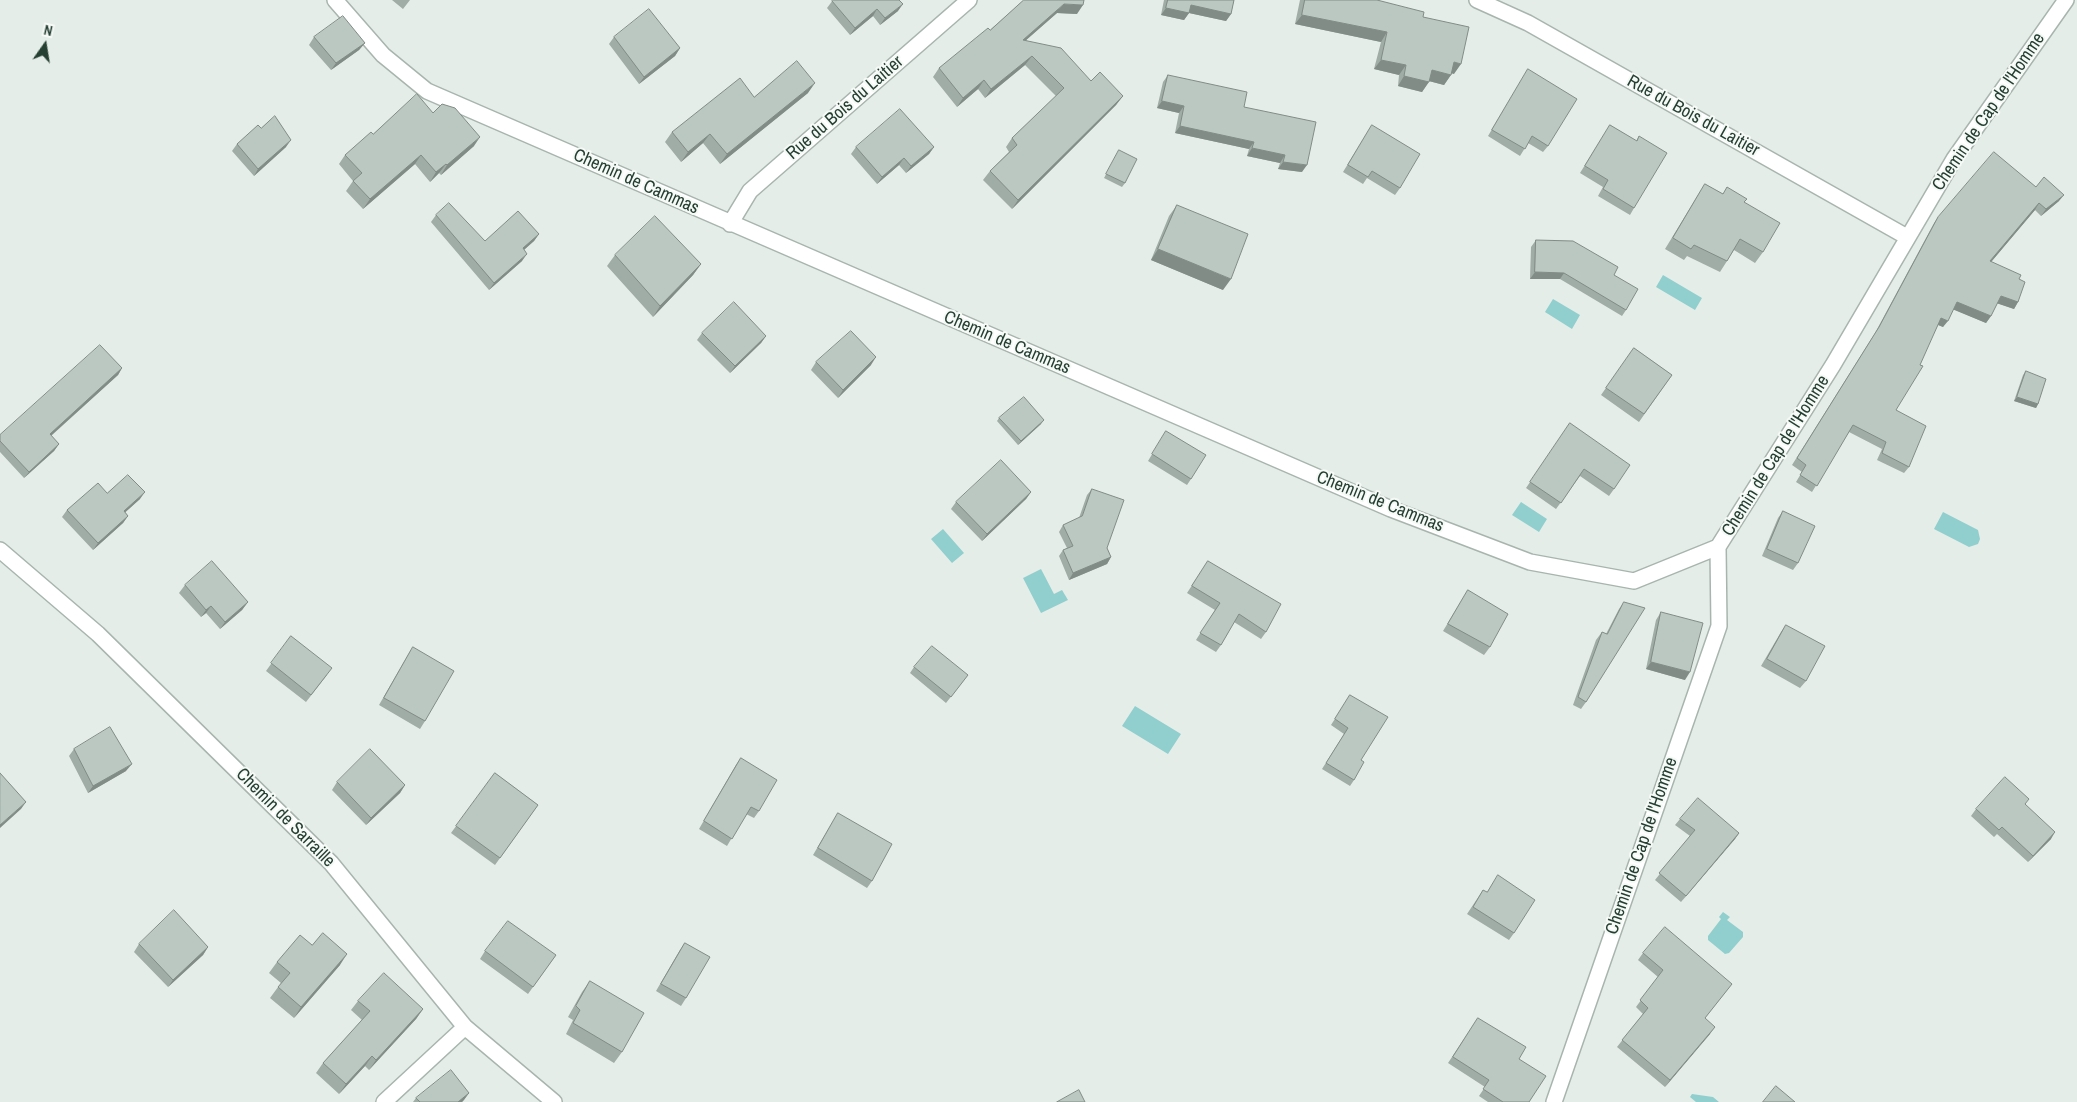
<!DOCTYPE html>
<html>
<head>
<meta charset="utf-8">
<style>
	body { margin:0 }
	#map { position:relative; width:2077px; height:1102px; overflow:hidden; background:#e5ede8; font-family:"Archivo Narrow",sans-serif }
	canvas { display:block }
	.north { position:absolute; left:20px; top:20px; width:50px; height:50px; -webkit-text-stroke:4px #f6faf7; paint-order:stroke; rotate:13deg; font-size:14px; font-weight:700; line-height:20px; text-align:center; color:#253f33 }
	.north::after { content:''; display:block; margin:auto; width:18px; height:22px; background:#253f33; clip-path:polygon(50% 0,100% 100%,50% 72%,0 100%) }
</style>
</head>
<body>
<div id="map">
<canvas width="2077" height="1102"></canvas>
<div class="north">N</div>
</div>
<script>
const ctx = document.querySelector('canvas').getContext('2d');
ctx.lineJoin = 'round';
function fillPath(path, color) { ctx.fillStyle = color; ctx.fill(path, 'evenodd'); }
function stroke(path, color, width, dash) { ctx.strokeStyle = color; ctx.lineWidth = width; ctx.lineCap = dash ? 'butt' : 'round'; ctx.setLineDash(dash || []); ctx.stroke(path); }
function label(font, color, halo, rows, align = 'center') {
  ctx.font = font + ' "Archivo Narrow",sans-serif'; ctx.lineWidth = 4; ctx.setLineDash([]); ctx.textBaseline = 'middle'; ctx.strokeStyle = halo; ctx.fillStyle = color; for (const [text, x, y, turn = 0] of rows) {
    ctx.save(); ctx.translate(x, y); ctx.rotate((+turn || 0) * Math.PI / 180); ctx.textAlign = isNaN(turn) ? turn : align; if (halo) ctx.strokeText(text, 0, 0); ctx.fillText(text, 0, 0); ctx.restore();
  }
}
const water = new Path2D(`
	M1663,275L1702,298L1695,310L1656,287Z
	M1553,299L1580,315L1572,329L1545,312Z
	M1521,502L1547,519L1539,532L1512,515Z
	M1943,512L1978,530L1980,539L1978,544L1969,547L1934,529Z
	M943,529L964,553L952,563L931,539Z
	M1041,569L1054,594L1062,590L1068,600L1041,613L1023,578Z
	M1135,706L1181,734L1168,754L1122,726Z
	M1723,912L1730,917L1727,920L1743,932V937L1729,953L1725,954L1708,940V936L1721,919L1719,917Z
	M1692,1094L1713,1097L1719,1102H1696L1690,1097Z`);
const minor = new Path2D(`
	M335,0L383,55L427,91L1391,509L1530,562L1634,581L1718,547
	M1477,0L1528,23L1907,237
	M730,224L750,191L969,0
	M0,550L98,634L331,863L465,1027L554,1102
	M384,1102L465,1027
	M1554,1102L1719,626L1718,547L1833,365L1954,159L2066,0`);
const wall = new Path2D(`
	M392,0H410L403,9Z
	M833,0L898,11L880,25L873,16L850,35L827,8Z
	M1024,0L1077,14L1057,13L1026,40L1091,81L1123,96L1116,105L1012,209L983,180L990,171L1009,152L1006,147L1012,138L1056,96L1025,65L985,98L978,89L957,107L933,77L939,68L990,30Z
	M1164,0H1234L1231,14L1226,21L1189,13L1184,20L1161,15Z
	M1300,0H1377L1423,17L1454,74L1452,73L1444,85L1429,81L1422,92L1398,86L1399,75L1374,69L1381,42L1295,24Z
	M314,37L365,43L359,50L331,70L309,45Z
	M614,37L680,48L675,56L639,84L609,44Z
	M1528,69L1548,146L1543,152L1528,143L1520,156L1488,136Z
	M1168,75L1244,107L1302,172L1278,169L1280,163L1247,156L1249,149L1175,133L1179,113L1157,108L1163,82Z
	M808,93L720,164L703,143L681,162L665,142L672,132L754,97Z
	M433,113L474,146L441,175L439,173L430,182L415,164L363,209L346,191L353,181L339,164L345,155L373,134Z
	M1372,125L1400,188L1395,195L1367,178L1363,184L1343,172Z
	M1610,125L1636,141L1639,136L1634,208L1630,215L1598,196L1603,187L1580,173Z
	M261,128L286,147L254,176L232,151L237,144Z
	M856,147H934L929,154L906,173L899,165L877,184L851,154Z
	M1119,150L1125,183L1122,187L1104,178Z
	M1705,184L1723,194L1727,187L1744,202L1763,252L1755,263L1734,250L1720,272L1687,256L1684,260L1665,249L1698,195Z
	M2036,187L2059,201L2041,216L2035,210L1991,262L2019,279L2018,302L2014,309L1997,303L1991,316L1986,323L1953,309L1943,327L1938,325L1896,410L1909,467L1904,473L1877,460L1882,449L1849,432L1812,492L1796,482L1802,472L1792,465L1875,333L1934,223L1938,217Z
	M1177,205L1223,290L1151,260L1169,216Z
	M436,215L485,241L539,234L534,241L524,250L522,261L489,290L431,222Z
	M1536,240L1614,275L1626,310L1622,316L1560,279H1530L1531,247Z
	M615,255L701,264L693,275L653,317L607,266Z
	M702,333L766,336L761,343L730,373L697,340Z
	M1634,348L1672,375L1639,422L1601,395Z
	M816,362L871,365L838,398L811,370Z
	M122,368L118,375L51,436L59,444L54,451L24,478L0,452V435Z
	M2026,371L2038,404L2036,408L2014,401L2023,375Z
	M999,418L1041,424L1018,445L997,421Z
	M1570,423L1614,489L1609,496L1580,476L1556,509L1526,488Z
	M1166,431L1191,479L1187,485L1148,461Z
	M1092,489L1107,548L1111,557L1107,564L1069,580L1059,556L1063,550L1067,548L1059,532L1063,525L1079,518L1087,495Z
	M1031,492L1026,499L982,541L951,509L956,502Z
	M107,493L140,499L125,512L128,516L123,523L93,550L62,517L67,510Z
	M1783,511L1798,563L1793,570L1762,556L1778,518Z
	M1208,561L1266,632L1261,639L1234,622L1221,645L1216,652L1196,640L1215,610L1187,593Z
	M185,585L248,602L242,610L220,629L206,613L201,617L179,593Z
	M1468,590L1490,647L1484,655L1443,631Z
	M1624,602L1586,702L1581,709L1573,705L1596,640L1602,632L1606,634L1619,609Z
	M1661,612L1685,680L1646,669L1656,620Z
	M1786,625L1806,681L1800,688L1761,666L1781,632Z
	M291,636L327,675L306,702L266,671Z
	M413,647L425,721L420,729L379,705L408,655Z
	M914,667L968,675L946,703L910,673Z
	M1350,695L1361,760L1354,780L1350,786L1322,769L1344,734L1331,725Z
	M74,749L126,771L88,793L69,756Z
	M741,758L759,811L754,818L746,814L727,846L699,829L736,765Z
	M495,773L538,805L495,865L451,833Z
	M337,782L405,785L400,793L366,825L332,790Z
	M2025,804L2051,839L2028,862L1997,834L1994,837L1971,816L1976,809Z
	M838,813L872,881L867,888L813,855Z
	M1680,819L1739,833L1735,839L1681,902L1655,880L1690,836L1675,825Z
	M1483,890L1514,933L1509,940L1467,914Z
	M685,943L686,998L681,1006L656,991L680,950Z
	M139,944L208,947L203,955L168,987L134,952Z
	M312,945L340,965L294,1018L270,998L281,983L269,973L277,962Z
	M485,951L556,955L528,994L480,959Z
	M1643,953L1732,984L1705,1018L1710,1034L1665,1087L1617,1047L1643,1014L1636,1007L1658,977L1638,960Z
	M590,981L622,1052L614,1063L566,1034L573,1020L568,1017L582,992Z
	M358,1001L423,1009L416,1019L369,1070L365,1066L339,1094L316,1073L323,1063L362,1020L351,1010Z
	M1478,1018L1519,1059L1529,1102H1488L1479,1096L1485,1087L1448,1063Z
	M469,1093L462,1102H413L416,1098Z`);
const shadedWall = new Path2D(`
	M903,4L898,11L880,25L885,18Z
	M1064,4L1083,5L1077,14L1057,13L1016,49L1023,40Z
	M1191,5L1231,14L1226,21L1189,13L1184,20L1161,15L1166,8Z
	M877,9L873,16L850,35L855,28Z
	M1302,15L1387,32L1381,42L1295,24Z
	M365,43L359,50L331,70L336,63Z
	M680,48L675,56L639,84L644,77Z
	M1032,56L1025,65L985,98L991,89Z
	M1381,60L1406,65L1399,75L1374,69Z
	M1454,62L1461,64L1454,74L1447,72Z
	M1432,70L1451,75L1444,85L1425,80Z
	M1404,76L1429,82L1422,92L1398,86Z
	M984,80L978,89L957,107L963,98Z
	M815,83L808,93L720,164L727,154Z
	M1123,96L1116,105L1012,209L1018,200Z
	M1162,101L1184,106L1179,113L1157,108Z
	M1180,126L1254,142L1249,149L1175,133Z
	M710,134L703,143L681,162L688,152Z
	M480,137L474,146L441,175L447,165Z
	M291,140L286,147L254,176L258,169Z
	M934,147L929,154L906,173L911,166Z
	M1252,148L1285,155L1280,163L1247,156Z
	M421,155L415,164L363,209L370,199Z
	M904,158L899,165L877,184L882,177Z
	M1283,162L1307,165L1302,172L1278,169Z
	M446,164L439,173L430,182L436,172Z
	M2064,195L2059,201L2041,216L2046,209Z
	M2039,203L2035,210L1986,268L1990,261Z
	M539,234L534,241L518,255L523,248Z
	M1158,249L1231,279L1223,290L1151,260Z
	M527,254L522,261L489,290L494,283Z
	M701,264L693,275L653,317L660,306Z
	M1535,272L1564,273L1560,279H1530Z
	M2001,296L2018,302L2014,309L1996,303Z
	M1957,302L1991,316L1986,323L1952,309Z
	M1941,318L1948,321L1943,327L1936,324Z
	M766,336L761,343L730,373L735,366Z
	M876,357L871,365L838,398L843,390Z
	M122,368L118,375L45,441L50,434Z
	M2017,397L2038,404L2036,408L2014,401Z
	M1044,420L1041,424L1018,445L1021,441Z
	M59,444L54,451L24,478L29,472Z
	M145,492L140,499L119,518L124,511Z
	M1031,492L1026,499L982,541L987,534Z
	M128,516L123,523L93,550L98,543Z
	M1111,557L1107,564L1069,580L1073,573Z
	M248,602L242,610L220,629L225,622Z
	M211,606L206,613L201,617L206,610Z
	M1651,662L1690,672L1685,680L1646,669Z
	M132,764L126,771L88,793L93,786Z
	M405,785L400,793L366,825L371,818Z
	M26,802L21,809L0,828V825Z
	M2055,832L2051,839L2028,862L2033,856Z
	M1739,833L1735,839L1681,902L1686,896Z
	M208,947L203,955L168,987L173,980Z
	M347,954L340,965L294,1018L301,1007Z
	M423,1009L416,1019L369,1070L376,1060Z
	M1715,1027L1710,1034L1665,1087L1670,1080Z
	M372,1056L365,1066L339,1094L346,1084Z
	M469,1093L464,1100L462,1102H458Z`);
const building = new Path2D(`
	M833,0H899L903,4L885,18L877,9L855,28L832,1Z
	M1024,0H1084L1083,5L1064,4L1023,40L1061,48L1091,81L1100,72L1123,96L1018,200L990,171L1017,145L1012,138L1064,88L1032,56L991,89L984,80L963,98L939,68L988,28L990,30Z
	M1168,0H1234L1231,14L1191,5L1189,13L1166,8Z
	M1305,0H1377L1424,12L1423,17L1469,27L1461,64L1454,62L1451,75L1432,70L1429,82L1404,76L1406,65L1381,60L1387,32L1302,15Z
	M649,9L680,48L644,77L614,37Z
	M343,16L365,43L336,63L314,37Z
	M797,61L815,83L727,154L710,134L688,152L672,132L740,78L754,97Z
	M1528,69L1577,99L1548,146L1532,136L1525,149L1492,130Z
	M1168,75L1247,92L1244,107L1316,122L1307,165L1283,162L1285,155L1252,148L1254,142L1180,126L1184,106L1162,101Z
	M417,94L433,113L442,104L455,108L480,137L447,165L446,164L436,172L421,155L370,199L353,181L362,173L345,155L371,132L373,134Z
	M900,109L934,147L911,166L904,158L882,177L856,147Z
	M275,116L291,140L258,169L237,144L258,125L261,128Z
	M1372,125L1420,154L1400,188L1372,171L1368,177L1348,165Z
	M1610,125L1637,141L1639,136L1667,153L1634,208L1603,189L1608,180L1585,166Z
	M1119,150L1137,159L1125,183L1106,174Z
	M1994,152L2036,187L2044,177L2064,195L2046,209L2039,203L1990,261L2021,275L2019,279L2025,282L2018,302L2001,296L1991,316L1957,302L1948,321L1941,318L1920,365L1923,366L1896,410L1926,426L1909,467L1882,453L1886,442L1853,425L1817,486L1800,475L1806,465L1797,458L1879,327L1938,217Z
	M1705,184L1723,194L1727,187L1747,199L1744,202L1780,223L1763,252L1740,239L1727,261L1694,245L1691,249L1673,238Z
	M449,203L485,241L518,211L539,234L523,248L527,254L494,283L436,215Z
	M1177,205L1248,234L1231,279L1158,249Z
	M655,216L701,264L660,306L615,255Z
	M1536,240L1573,241L1618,267L1614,275L1638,289L1626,310L1564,273L1535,272Z
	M734,302L766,336L735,366L702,333Z
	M851,331L876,357L843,390L816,362Z
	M100,345L122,368L50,434L59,444L29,472L0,441V435Z
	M1634,348L1672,375L1644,414L1606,388Z
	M2026,371L2046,379L2038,404L2017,397Z
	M1024,397L1044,420L1021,441L999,418Z
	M1570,423L1630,465L1614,489L1584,469L1561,503L1530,482Z
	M1166,431L1206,455L1191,479L1152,454Z
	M1001,460L1031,492L987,534L956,502Z
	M128,475L145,492L124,511L128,516L98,543L67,510L98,483L107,493Z
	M1092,489L1124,500L1107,548L1111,557L1073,573L1063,550L1073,546L1063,525L1082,516Z
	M1783,511L1815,526L1798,563L1767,549Z
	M212,561L248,602L225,622L211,606L206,610L185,585Z
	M1208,561L1281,604L1266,632L1239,614L1221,645L1200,633L1220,603L1192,586Z
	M1468,590L1508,614L1490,647L1448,624Z
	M1624,602L1645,608L1586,702L1578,697L1602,632L1607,634Z
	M1661,612L1703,623L1690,672L1651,662Z
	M1786,625L1825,646L1806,681L1767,659Z
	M291,636L332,668L311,695L271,663Z
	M932,646L968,675L951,697L914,667Z
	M413,647L454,671L425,721L384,698Z
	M1350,695L1388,717L1361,760L1364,762L1354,780L1326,763L1348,728L1335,719Z
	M110,727L132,764L93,786L74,749Z
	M370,749L405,785L371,818L337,782Z
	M741,758L777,780L759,811L751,807L732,839L704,821Z
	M0,773L26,802L0,825Z
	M495,773L538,805L500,858L456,826Z
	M2005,777L2029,799L2025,804L2055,832L2033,856L2002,827L1999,830L1976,809Z
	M1698,798L1739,833L1686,896L1659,873L1695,830L1680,819Z
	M838,813L892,844L872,881L818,848Z
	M1498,875L1535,900L1514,933L1473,907L1483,890L1487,892Z
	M174,910L208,947L173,980L139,944Z
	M508,921L556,955L533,987L485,951Z
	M1665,927L1732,984L1705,1018L1715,1027L1670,1080L1622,1040L1648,1008L1640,1000L1663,970L1643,953Z
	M323,933L347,954L301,1007L278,987L290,973L277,962L300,935L312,945Z
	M685,943L710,957L686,998L661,984Z
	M384,973L423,1009L376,1060L372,1056L346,1084L323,1063L370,1011L358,1001Z
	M590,981L644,1013L622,1052L573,1023L580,1010L576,1006Z
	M1478,1018L1526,1047L1519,1059L1546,1076L1529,1102H1503L1483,1089L1489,1080L1453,1057Z
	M451,1070L469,1093L458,1102H420L416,1098Z
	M1776,1086L1795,1102H1763Z
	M1079,1090L1085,1102H1057Z`);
const streetNames = [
	["Rue du Bois du Laitier",845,108,-41],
	["Chemin de Cap de l'Homme",1989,112,-56],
	["Rue du Bois du Laitier",1693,116,29],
	["Chemin de Cammas",636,182,24],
	["Chemin de Cammas",1007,343,23],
	["Chemin de Cap de l'Homme",1776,456,-58],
	["Chemin de Cammas",1380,502,22],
	["Chemin de Sarraille",285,818,45],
	["Chemin de Cap de l'Homme",1642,846,-71]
];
fillPath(water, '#90cfce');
stroke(minor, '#a8b5ae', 18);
stroke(minor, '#fff', 15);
fillPath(wall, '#a0aca6');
fillPath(shadedWall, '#828c87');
fillPath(building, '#bac8c1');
stroke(building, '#828c87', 1);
label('18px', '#253f33', '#f6faf7', streetNames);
</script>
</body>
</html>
